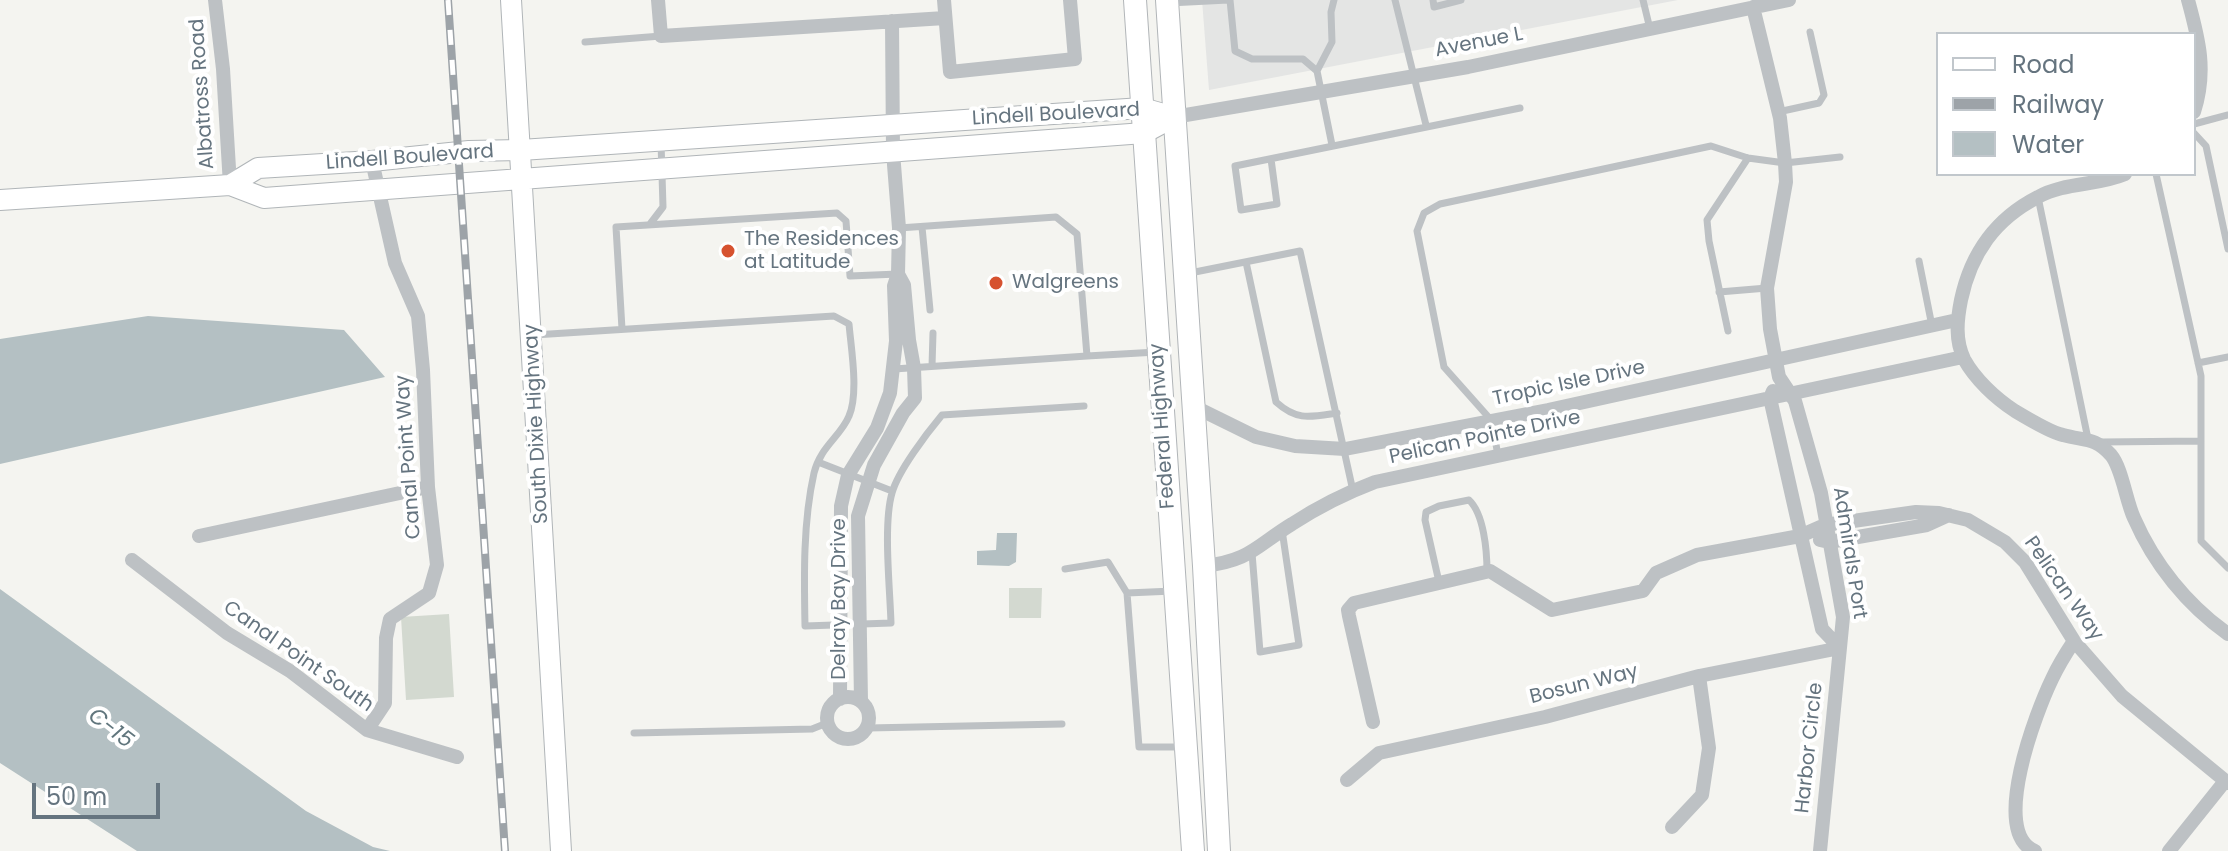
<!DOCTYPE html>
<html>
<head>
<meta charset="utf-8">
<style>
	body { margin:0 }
	#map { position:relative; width:2228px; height:851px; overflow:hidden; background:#f4f4f0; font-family:Poppins,sans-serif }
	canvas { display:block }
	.legend { position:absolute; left:1936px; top:32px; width:260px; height:144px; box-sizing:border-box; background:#fff; border:2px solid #c1c7cc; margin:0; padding:10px 14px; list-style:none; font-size:24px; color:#65747f }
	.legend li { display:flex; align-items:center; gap:16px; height:40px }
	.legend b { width:40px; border:2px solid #c1c7cc }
	.scale { position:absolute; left:32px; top:783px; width:128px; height:36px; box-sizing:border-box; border:4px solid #65747f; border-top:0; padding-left:10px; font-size:24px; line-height:28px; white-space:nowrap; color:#65747f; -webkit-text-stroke:6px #fff; paint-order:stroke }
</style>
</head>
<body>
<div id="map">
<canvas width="2228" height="851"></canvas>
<ul class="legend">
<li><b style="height:10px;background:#fff"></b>Road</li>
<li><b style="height:10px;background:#9da3a8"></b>Railway</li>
<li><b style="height:22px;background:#b4c0c3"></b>Water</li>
</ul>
<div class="scale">50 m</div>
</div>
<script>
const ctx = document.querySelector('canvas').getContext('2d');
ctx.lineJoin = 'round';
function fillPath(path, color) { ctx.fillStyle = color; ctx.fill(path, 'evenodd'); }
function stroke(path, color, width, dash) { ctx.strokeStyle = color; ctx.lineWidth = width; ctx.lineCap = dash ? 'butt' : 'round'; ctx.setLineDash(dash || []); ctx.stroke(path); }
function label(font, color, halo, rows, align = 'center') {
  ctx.font = font + ' Poppins,sans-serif'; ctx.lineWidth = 8; ctx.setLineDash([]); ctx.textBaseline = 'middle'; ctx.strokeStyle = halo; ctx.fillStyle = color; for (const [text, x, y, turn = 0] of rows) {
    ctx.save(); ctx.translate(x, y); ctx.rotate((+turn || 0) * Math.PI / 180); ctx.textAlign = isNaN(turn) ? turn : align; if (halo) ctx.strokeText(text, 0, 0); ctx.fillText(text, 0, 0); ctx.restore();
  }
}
const built = new Path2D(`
	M1202,0H1678L1209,90Z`);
const green = new Path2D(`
	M1009,588H1042L1041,618H1009Z
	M449,614L454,697L406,700L401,617Z`);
const water = new Path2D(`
	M148,316L344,330L385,377L0,464V339Z
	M997,533H1017L1016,562L1009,566L977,565V551L996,550Z
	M0,589L306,811L373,847L390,851H137L0,763Z`);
const lane = new Path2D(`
	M1230,0L1235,51L1252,59H1303L1317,71
	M1395,0L1426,125
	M1433,0L1434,7L1461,0
	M1643,0L1650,29
	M1169,3L1228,0
	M585,42L661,36
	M1778,112L1819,103L1824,95L1810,32
	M2194,124L2228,115
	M2194,133L2206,146L2228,249
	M1332,145L1317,71L1332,42L1331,12L1334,0
	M1271,159L1277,204L1241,210L1235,166L1520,108
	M2156,174L2201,376V541L2228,568
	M2038,197L2088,439
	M650,224L663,207L661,142
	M922,227L930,310
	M899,228L1056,217L1077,234L1087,356L1157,352
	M1919,261L1932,326
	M1246,262L1276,402C1297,421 1310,417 1337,413
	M1190,273L1300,251L1353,491
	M1719,292L1767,288
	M622,329L616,227L837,213L846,221L850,276L898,274
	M1728,331L1709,241L1707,220L1748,158
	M534,335L834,316L849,324C851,348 859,393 849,416C841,436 820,447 814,473C803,522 804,576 805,626L891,623C890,589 883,524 892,493C898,471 927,433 942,415L1084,406
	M2198,363L2228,357
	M932,366L933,333
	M894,369L1087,356
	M2102,442L2201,441
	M1498,456L1492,421L1444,367L1417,231L1424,213L1440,204L1711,146L1748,158L1785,163L1840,157
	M818,462L892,491
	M1252,553L1260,652L1299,645L1282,530
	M1065,569L1108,562L1127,593L1139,747H1181
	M1439,582L1425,520L1426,512L1439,506L1469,500C1484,514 1487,551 1487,572
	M1127,593L1173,591
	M868,728L1062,724
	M634,733L812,729L827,723`);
const street = new Path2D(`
	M215,0L223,69L230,185
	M658,0L661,36L945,18
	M944,0L950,72L1075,59L1070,0
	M2188,0C2199,40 2207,71 2194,112
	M1753,7L1780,118L1785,163L1786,182L1767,288L1770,329L1779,377L1795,401L1821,493L1843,617L1820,851
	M1174,117L1468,67L1789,0
	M2125,174C2097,186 2065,182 2038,197C1995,219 1971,253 1961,300C1957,320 1955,340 1964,359C1975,379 1995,398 2015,411C2025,417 2052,433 2063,435C2085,441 2095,437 2111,455C2122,468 2126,501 2134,518C2154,564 2187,605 2228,634
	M1773,391L1770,398L1822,629L1840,648
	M1193,406L1256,437L1295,446L1345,449L1548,410L1957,320
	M199,536L428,487
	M1820,540L1829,542L1927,525L1949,515
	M132,560L227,633L290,671L367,730L457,757
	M1204,566C1250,561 1256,546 1292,524C1318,507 1346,493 1375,482L1963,357
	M827 718a21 21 0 1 1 42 0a21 21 0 1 1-42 0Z
	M840,699L841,506L848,475L877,428L890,393L896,341L894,286L898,274L899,228L893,152L892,21
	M861,701L858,516L874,465L903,413L915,398L914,368L909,340L904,285L898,274
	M1373,722L1349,616L1348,610L1354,603L1490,571L1552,610L1643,591L1656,573L1697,555L1800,536L1825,525L1916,512L1939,513L1968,520L2005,542L2025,562L2074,641L2122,696L2228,783
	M367,730L385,703L386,638L390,619L429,593L437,565L428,487L423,370L418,316L395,263L372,161
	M1347,780L1379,753L1545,717L1699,676L1840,648
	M1672,827L1702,795L1709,748L1699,676
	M2035,851C1989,833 2037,710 2052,679C2058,666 2066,653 2074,641
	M2169,851L2225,781`);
const secondary = new Path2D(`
	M511,0L561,851
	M230,185L258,168L372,161L469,151L521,150L1142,108L1174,117
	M0,200L230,185L264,198L1144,133L1174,117`);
const primary = new Path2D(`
	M1135,0L1193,851
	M1167,0L1204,566L1219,851`);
const rail = new Path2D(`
	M448,0L505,851`);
const markers = [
	[728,251,8,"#d6522f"],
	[996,283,8,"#d6522f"]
];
const streetNames = [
	["Avenue L",1479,43,-11],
	["Albatross Road",203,94,-94],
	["Lindell Boulevard",1056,115,-3],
	["Lindell Boulevard",410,158,-4],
	["Tropic Isle Drive",1569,384,-12],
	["South Dixie Highway",537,424,-93],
	["Federal Highway",1163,426,-94],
	["Pelican Pointe Drive",1485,438,-12],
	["Canal Point Way",409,457,-94],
	["Admirals Port",1849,553,81],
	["Pelican Way",2063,589,55],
	["Delray Bay Drive",840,599,-90],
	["Canal Point South",298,657,35],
	["Bosun Way",1584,685,-14],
	["Harbor Circle",1810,748,-84]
];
const poiNames = [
	["The Residences",744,240],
	["at Latitude",744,263],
	["Walgreens",1012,283]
];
const waterNames = [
	["C-15",110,729,38]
];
fillPath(built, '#e4e5e4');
fillPath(green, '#d3d9d0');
fillPath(water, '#b4c0c3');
stroke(secondary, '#b0b5b8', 22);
stroke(primary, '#b1b5b8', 24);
stroke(lane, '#bdc1c4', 7);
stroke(street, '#bdc1c4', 14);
stroke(secondary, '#fff', 20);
stroke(primary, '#fff', 22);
stroke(rail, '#9da3a8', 8);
stroke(rail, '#fff', 5, [15]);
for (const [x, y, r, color] of markers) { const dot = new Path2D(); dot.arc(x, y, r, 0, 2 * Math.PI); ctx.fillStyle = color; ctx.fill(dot); stroke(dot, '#fff', 3); }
label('20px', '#65747f', '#fff', streetNames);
label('20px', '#65747f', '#fff', poiNames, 'left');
label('italic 22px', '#61767d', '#fff', waterNames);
</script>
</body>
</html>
